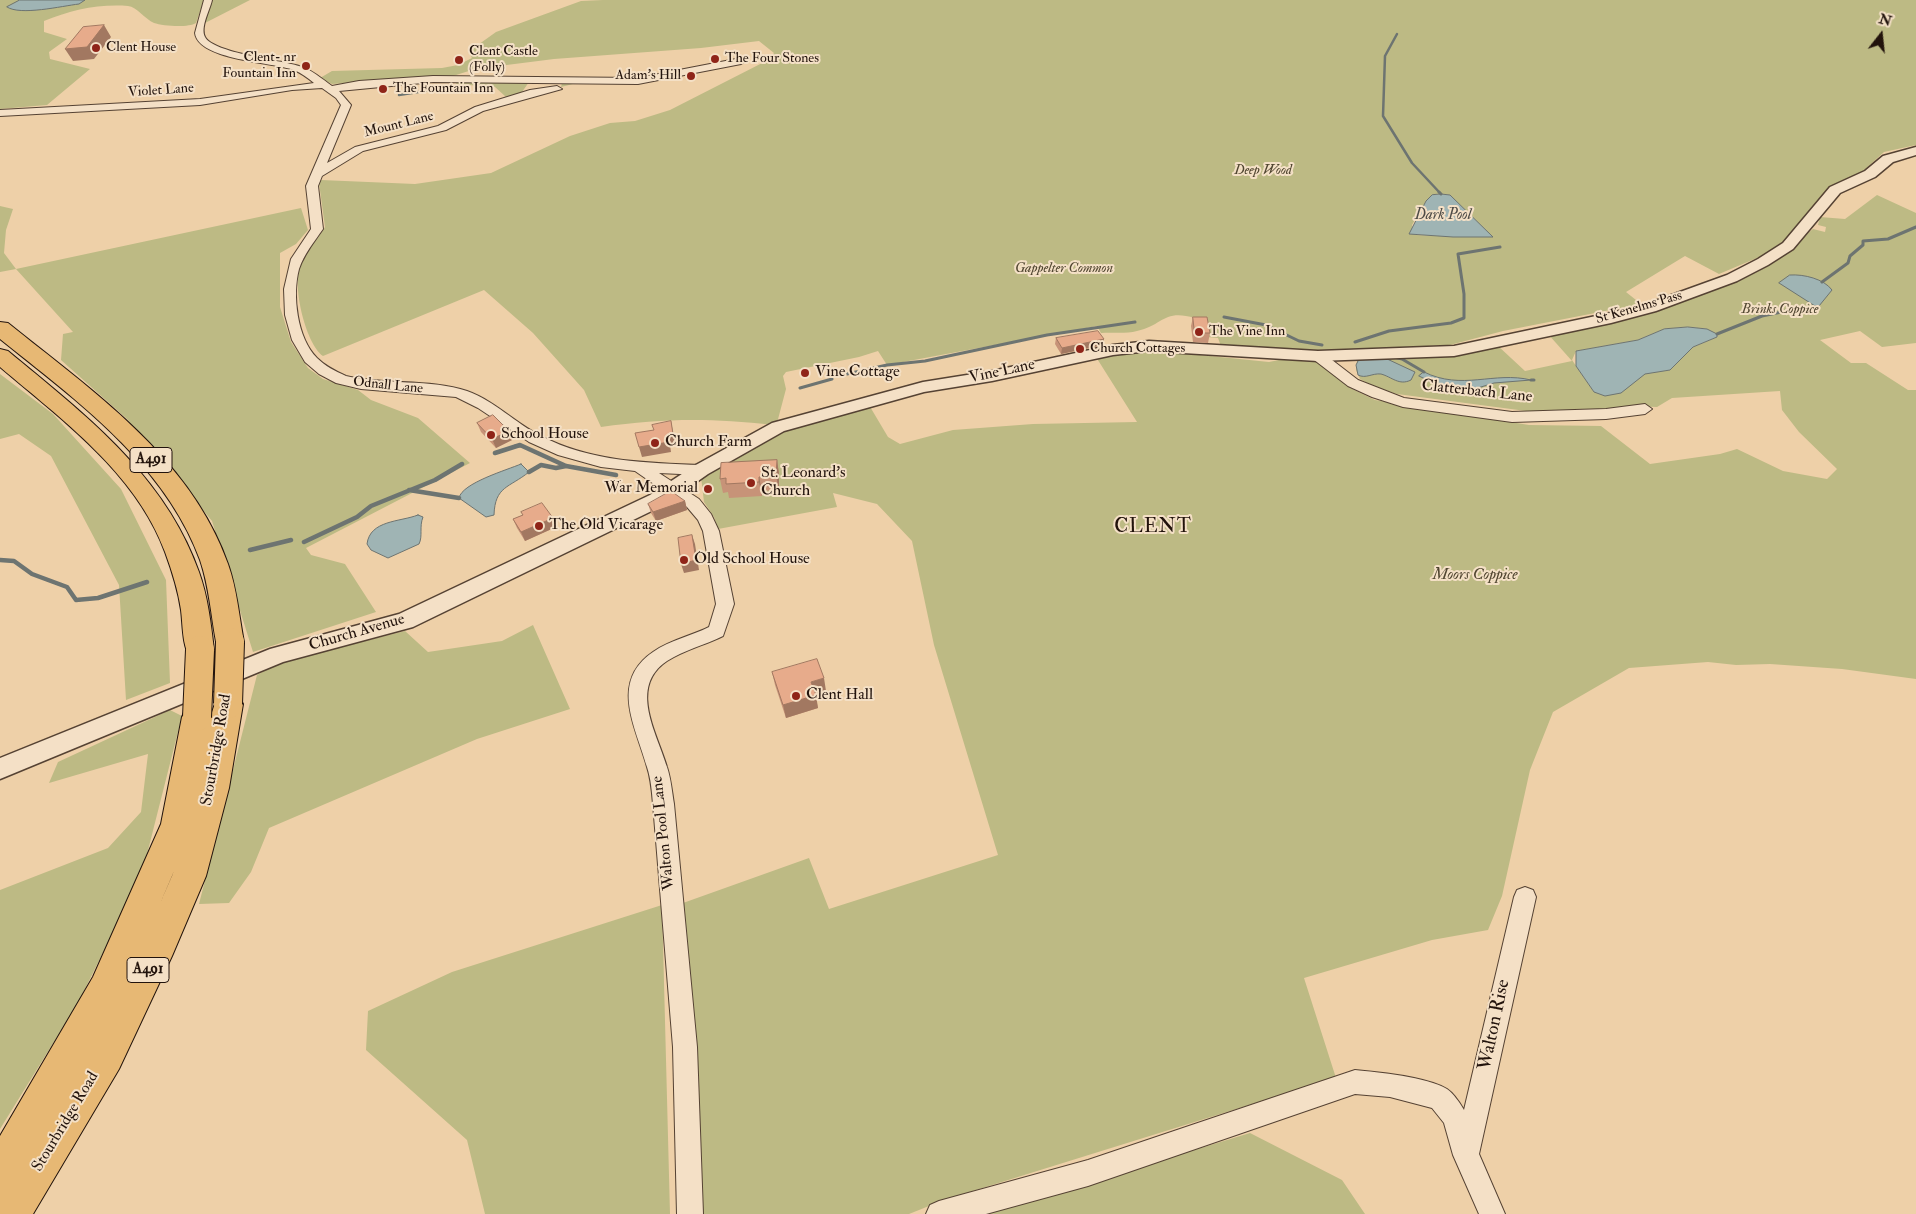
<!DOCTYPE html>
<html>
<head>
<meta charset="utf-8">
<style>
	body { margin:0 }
	#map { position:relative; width:1916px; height:1214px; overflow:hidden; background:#eed0a8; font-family:"IM FELL Double Pica",serif }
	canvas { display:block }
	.north { position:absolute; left:1856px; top:10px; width:50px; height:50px; -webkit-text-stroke:4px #f4e0c6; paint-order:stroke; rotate:16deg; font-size:14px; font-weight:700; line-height:20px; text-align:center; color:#22130c }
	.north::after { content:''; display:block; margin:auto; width:18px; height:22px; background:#22130c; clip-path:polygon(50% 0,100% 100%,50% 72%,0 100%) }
</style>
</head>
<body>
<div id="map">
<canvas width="1916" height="1214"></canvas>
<div class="north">N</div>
</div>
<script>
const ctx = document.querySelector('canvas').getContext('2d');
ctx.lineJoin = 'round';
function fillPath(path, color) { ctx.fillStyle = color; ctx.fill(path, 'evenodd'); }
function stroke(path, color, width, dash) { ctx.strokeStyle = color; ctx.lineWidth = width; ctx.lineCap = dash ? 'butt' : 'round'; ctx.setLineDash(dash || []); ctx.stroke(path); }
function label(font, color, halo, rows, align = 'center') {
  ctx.font = font + ' "IM FELL Double Pica",serif'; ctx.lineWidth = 4; ctx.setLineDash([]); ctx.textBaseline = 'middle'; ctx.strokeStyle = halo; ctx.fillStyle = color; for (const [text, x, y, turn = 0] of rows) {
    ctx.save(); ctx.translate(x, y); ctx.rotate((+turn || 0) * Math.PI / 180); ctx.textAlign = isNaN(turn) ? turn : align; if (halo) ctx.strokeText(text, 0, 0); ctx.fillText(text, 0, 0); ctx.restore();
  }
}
const green = new Path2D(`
	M0,0H204L196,23C188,28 163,26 154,23C145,19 137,7 128,6C97,4 72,10 44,21V32L67,39L49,52L50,59L90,69L47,105L0,109Z
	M211,0H250L205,23Z
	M603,0H1916V145L1884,152L1862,172L1821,196L1787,239L1764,255L1719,274L1685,256L1626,292L1641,304L1503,331L1450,345L1318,351L1222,349L1218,338L1207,337L1195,318C1163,309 1164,325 1137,331C1126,334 1112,332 1101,333L1097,326L887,365L878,351L859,357L786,372L783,376L786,389L777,423L773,425C711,418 664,418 601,427L584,390L533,333L484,290L323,356C305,343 291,282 301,262C307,250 318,239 325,227L319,183L321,180L415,184L491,173L570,136L610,123L635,121L670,110L770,59L774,53L759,41L701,48L554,59L475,69L453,76L332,84L320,78L332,71L442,68L458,65L472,58L468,52L496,32L581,1ZM1435,194L1450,195L1492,237L1415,235L1412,225L1426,201Z
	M458,80L572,83L573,84L561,87L562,83L529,82L522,92L506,97L495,87L456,84Z
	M1877,195L1916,213V343L1882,347L1860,331L1820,340L1851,363H1866L1908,390H1916V679L1842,669L1770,664L1736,665L1708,662L1629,668L1553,712L1530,770L1502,896L1488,930L1432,940L1304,978L1336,1078L944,1200L909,1214H703L683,903L809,858L829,909L998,855L934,645L912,541L877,504L833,493L837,507L718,529L714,517L704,502L701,477L747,448L790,429L869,405L888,437L900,444L953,430L1033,424L1137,422L1096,357L1151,350L1269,362L1284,359L1319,360L1350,388L1375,400L1529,425L1601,426L1650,464L1720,454L1737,449L1783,471L1827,479L1837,469L1799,432L1782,410L1780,391L1672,398L1657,407L1630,406L1612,412L1526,411L1397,394L1373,386L1360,379L1356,370L1358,354L1442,357L1497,345L1525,371L1572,361L1548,334L1725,285L1770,264L1813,229L1825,232L1826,227L1818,225L1820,217L1845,219ZM1688,327L1707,329L1717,337L1693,347L1670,370L1645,373L1594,392L1572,360L1576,351L1638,340L1664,329Z
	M0,206L13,209L6,230L4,253L16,269L301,208L308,230L296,244L280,253V307L291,342L308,368L323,379L358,390L371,400L418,418L470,463L306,548L311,555L345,564L376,612L253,652L212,521L127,419L61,360L63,334L73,332L16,269L0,272Z
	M0,374L53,414L121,489L166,580L170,683L126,700L119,585L51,456L19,434L0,439Z
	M533,625L570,709L477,739L269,828L251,872L229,903L199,904L257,675L282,662L405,631L428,652L502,641Z
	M170,710L182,716L142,874L78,1003L0,1129V890L108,848L141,812L148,754L49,783L58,762Z
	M662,905L670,1214H485L467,1140L366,1050L368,1011L452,972Z
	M1250,1133L1342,1180L1365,1214H984Z`);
const water = new Path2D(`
	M20,0H85L79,4C62,6 20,16 7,7Z
	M1441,194L1450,195L1493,237H1453L1409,234L1426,201L1432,195Z
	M1790,275C1804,274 1824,279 1832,290L1819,306H1815L1779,283Z
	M1688,327L1707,329L1717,334V337L1693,347L1670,370L1645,374L1621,393L1605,396L1594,392L1576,366V351L1638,340L1664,329Z
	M1385,358L1415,372L1411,380C1399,386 1392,377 1381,374C1372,373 1366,379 1358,375L1356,365L1359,359Z
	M1424,372C1462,391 1494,371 1531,380L1494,383L1471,390L1431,382L1419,376Z
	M521,464L529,472C509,488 495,486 494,515L486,517L459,498C462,483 507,470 521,464Z
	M418,515L423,517C419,527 423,536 419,544L388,558L371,550L367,544C370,520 400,522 418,515Z`);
const streamFar2 = new Path2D(`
	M1397,34L1385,56L1383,116L1412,163L1440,193
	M399,95L444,88L469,87`);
const streamFar1 = new Path2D(`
	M1439,192L1441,194
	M1822,282L1848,263L1850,256L1863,245V241L1888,239L1916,227
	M1224,317L1266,325L1299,341L1322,345
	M1717,334L1762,316L1801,308
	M1355,342L1389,331L1451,323L1464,318V294L1458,254L1500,247
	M1394,357L1402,359L1424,372
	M847,374L887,365L925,361L1047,335L1135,322
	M1531,380H1534
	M800,388L832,379
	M515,446H522`);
const stream = new Path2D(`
	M495,453L520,445L566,466L616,475
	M529,472L541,465L556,468L566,466
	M409,490L459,498
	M304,542L357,517L371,506L435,480L462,464
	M250,550L291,540
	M0,560L14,561L32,574L67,587L76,600L98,598L147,582`);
const minor = new Path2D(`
	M204,0H212C210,10 200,27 205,37C213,53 281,60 299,66C311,69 322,79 332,86L359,81L433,76L638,78L741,58L746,61L741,64L638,84L433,82L339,91L351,105L327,163L355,147L438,126L475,107L530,90L557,86L562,89L483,111L446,130L363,151L322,176L318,186L323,229C314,242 304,254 299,269C292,295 297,338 317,358C325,366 335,371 346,376C384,385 432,379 467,391C495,401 515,423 541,436C591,462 647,463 701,465L706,466L709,470L706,474L701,475L659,473L699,499L711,514L719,531L734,604L723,636C705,645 684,650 667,661C628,687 657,733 667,767C671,779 672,792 674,804L697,1047L703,1214H677L673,1047L653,804C652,792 651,779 647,767C636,727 609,682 653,652C670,640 691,636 709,627L716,604L703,531L698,520L687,507L635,471L601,467L558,455L529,442L478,408L456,397L361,389L336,383L319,374L305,362L292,340L285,315L284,289L291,259L311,229L306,186L341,105L336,98L322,88L292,90L200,105L0,116V110L200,99L314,83C308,78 301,73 294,70C272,62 198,60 195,33Z
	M1318,352L1323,353L1358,380L1404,398L1512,412L1606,409L1645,404L1652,409L1645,414L1606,419L1512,422L1403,407L1372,397L1348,386L1313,359L1311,356L1313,353Z
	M1525,887L1533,890L1536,897L1479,1154L1505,1214H1479L1453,1155L1444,1123L1432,1108L1390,1097L1355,1094L1088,1186L986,1214H926L930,1205L939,1201L1088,1160L1355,1070C1378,1072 1427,1077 1447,1089C1453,1093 1460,1103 1464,1110L1514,897L1517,890Z`);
const tertiary = new Path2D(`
	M1916,147V155L1893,162L1875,177L1840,193L1793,249L1768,265L1737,281L1656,311L1611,323L1454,356L1318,361L1149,351L1113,355L992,381L924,392L784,431L708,474L664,505L413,627L283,662L0,779V758L270,649L399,614L650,495L694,466L772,423L923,382L992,371L1113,345L1149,341L1318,351L1454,346L1610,313L1644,305L1727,275L1758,259L1783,243L1830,187L1865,171L1883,156Z`);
const trunk = new Path2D(`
	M0,322L8,323C91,390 191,458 228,564C237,589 239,616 244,642L240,650L230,653L220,650L216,642C211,615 209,586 200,560C165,464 76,400 0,339Z
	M0,349L8,351C84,414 165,475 199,572C208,597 211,624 214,650L210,658L200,661L190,658C182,644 183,626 181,610C178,590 172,571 165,552C136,473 61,419 0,367Z
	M228,692L238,695L243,704L229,788L206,876L172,956L119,1069L33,1214H0V1136L93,977L161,824L182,717L186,708L197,705L208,708L211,715L218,695ZM174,871L172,876L159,906Z`);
const trunkBridge = new Path2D(`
	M228,704L230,642
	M197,717L200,650`);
const wall = new Path2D(`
	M1193,317L1210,333L1208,343L1193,342L1191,326Z
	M1056,338L1104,339L1103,345L1061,354L1055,344Z
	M477,423L512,440L496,448L481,432Z
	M777,460L779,474V490L762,491V496L729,498L728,492L723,493L720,479Z
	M685,501L687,510L656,521L651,513L648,504Z
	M521,512L553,518L556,527L525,541L517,528L513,519L523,515Z
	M772,672L826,691L815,694L818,708L786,718L775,685Z`);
const shadedWall = new Path2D(`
	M104,25L111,37L94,59L73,61L65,49Z
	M1104,339L1103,345L1061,354L1062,348Z
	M671,421L675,444L670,445L671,452L642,457L639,447Z
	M509,431L512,440L496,448L492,439Z
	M777,460L779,474V490L776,476Z
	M759,477L762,491V496L759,482Z
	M685,501L687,510L656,521L653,512Z
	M553,518L556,527L525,541L521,532Z
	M692,535L695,544L699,570L684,573L681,564Z
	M824,678L826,691L813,695L811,682Z
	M816,695L818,708L786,718L783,705Z`);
const building = new Path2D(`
	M104,25L87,47L65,49L83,27Z
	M1193,317H1207L1210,333H1195Z
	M1098,331L1104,339L1062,348L1056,338Z
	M493,415L509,431L492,439L477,423Z
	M671,421L673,434L667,435L669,442L639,447L635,433L654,430L652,425Z
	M777,460L776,476L759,477V482L726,484V478L720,479L721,463Z
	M671,491L685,501L653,512L648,504Z
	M542,503L553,518L521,532L513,519L523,515L521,512Z
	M692,535L696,560L681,564L678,538Z
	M817,659L824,678L811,682L816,695L783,705L772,672Z`);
const markers = [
	[96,48,5,"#8f2418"],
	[715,59,5,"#8f2418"],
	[459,60,5,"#8f2418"],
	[306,66,5,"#8f2418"],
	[691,76,5,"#8f2418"],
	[383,89,5,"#8f2418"],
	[1199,332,5,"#8f2418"],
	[1080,349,5,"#8f2418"],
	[805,373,5,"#8f2418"],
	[491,435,5,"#8f2418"],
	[655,443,5,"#8f2418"],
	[751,483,5,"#8f2418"],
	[708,489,5,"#8f2418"],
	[539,526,5,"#8f2418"],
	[684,560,5,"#8f2418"],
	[796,696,5,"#8f2418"]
];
const farPoinames = [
	["Clent House",106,48],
	["Clent Castle",469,52],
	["(Folly)",469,68],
	["Clent- nr",296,58,"right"],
	["Fountain Inn",296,74,"right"],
	["The Four Stones",725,59],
	["Adam's Hill",681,76,"right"],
	["The Fountain Inn",393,89],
	["The Vine Inn",1209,332],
	["Church Cottages",1090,349]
];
const farStreetnames = [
	["Violet Lane",161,91,-4],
	["Mount Lane",399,125,-14],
	["St Kenelms Pass",1639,308,-16],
	["Odnall Lane",388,386,6]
];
const farParknames = [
	["Deep Wood",1263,171],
	["Gappelter Common",1064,269],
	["Brinks Coppice",1780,310]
];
const farWaternames = [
	["Dark Pool",1443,216]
];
const shields = [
	[151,460,42],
	[148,970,42]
];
const shieldNames = [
	["A491",151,460],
	["A491",148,970]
];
const streetNames = [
	["Vine Lane",1002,372,-12],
	["Clatterbach Lane",1477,392,6],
	["Church Avenue",357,633,-16],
	["Stourbridge Road",217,750,-80],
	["Walton Pool Lane",664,833,-96],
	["Stourbridge Road",66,1122,-59]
];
const poiNames = [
	["Vine Cottage",815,373],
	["School House",501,435],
	["Church Farm",665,443],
	["St. Leonard's",761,474],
	["Church",761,492],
	["War Memorial",698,489,"right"],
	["The Old Vicarage",549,526],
	["Old School House",694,560],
	["Clent Hall",806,696]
];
const parkNames = [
	["Moors Coppice",1475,576]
];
const quarterNames = [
	["CLENT",1153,528]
];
const nearStreetnames = [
	["Walton Rise",1495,1025,-78]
];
fillPath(green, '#bdba84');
fillPath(water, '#9fb4b4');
stroke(water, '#6d7471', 1);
stroke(streamFar2, '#6d7471', 2.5);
stroke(streamFar1, '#6d7471', 3);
stroke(stream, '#6d7471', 4.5);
stroke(minor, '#554233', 2);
stroke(tertiary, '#554233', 3);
stroke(trunk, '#22130c', 2);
fillPath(minor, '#f4e0c6');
fillPath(tertiary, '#f4e0c6');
fillPath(trunk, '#e7b874');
stroke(trunkBridge, '#22130c', 30, []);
stroke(trunkBridge, '#e7b874', 28);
fillPath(wall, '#c79378');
fillPath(shadedWall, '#a27861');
fillPath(building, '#e7ab8b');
stroke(building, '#a27861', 1);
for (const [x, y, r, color] of markers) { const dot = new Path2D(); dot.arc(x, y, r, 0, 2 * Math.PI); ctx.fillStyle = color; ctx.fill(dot); stroke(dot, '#f4e0c6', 2); }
label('14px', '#22130c', '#f4e0c6', farPoinames, 'left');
label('14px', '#22130c', '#f4e0c6', farStreetnames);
label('italic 14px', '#504530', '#f4e0c6', farParknames);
label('italic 15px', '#4e4b47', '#f4e0c6', farWaternames);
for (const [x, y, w] of shields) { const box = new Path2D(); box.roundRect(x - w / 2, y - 12.5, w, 25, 4); ctx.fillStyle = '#f4e0c6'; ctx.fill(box); stroke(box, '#22130c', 1); }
label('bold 15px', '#22130c', null, shieldNames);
label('16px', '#22130c', '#f4e0c6', streetNames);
label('16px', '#22130c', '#f4e0c6', poiNames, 'left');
label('italic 16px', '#504530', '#f4e0c6', parkNames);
ctx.letterSpacing = '1px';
label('19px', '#22130c', '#f4e0c6', quarterNames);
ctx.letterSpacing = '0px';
label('19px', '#22130c', '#f4e0c6', nearStreetnames);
</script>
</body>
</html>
